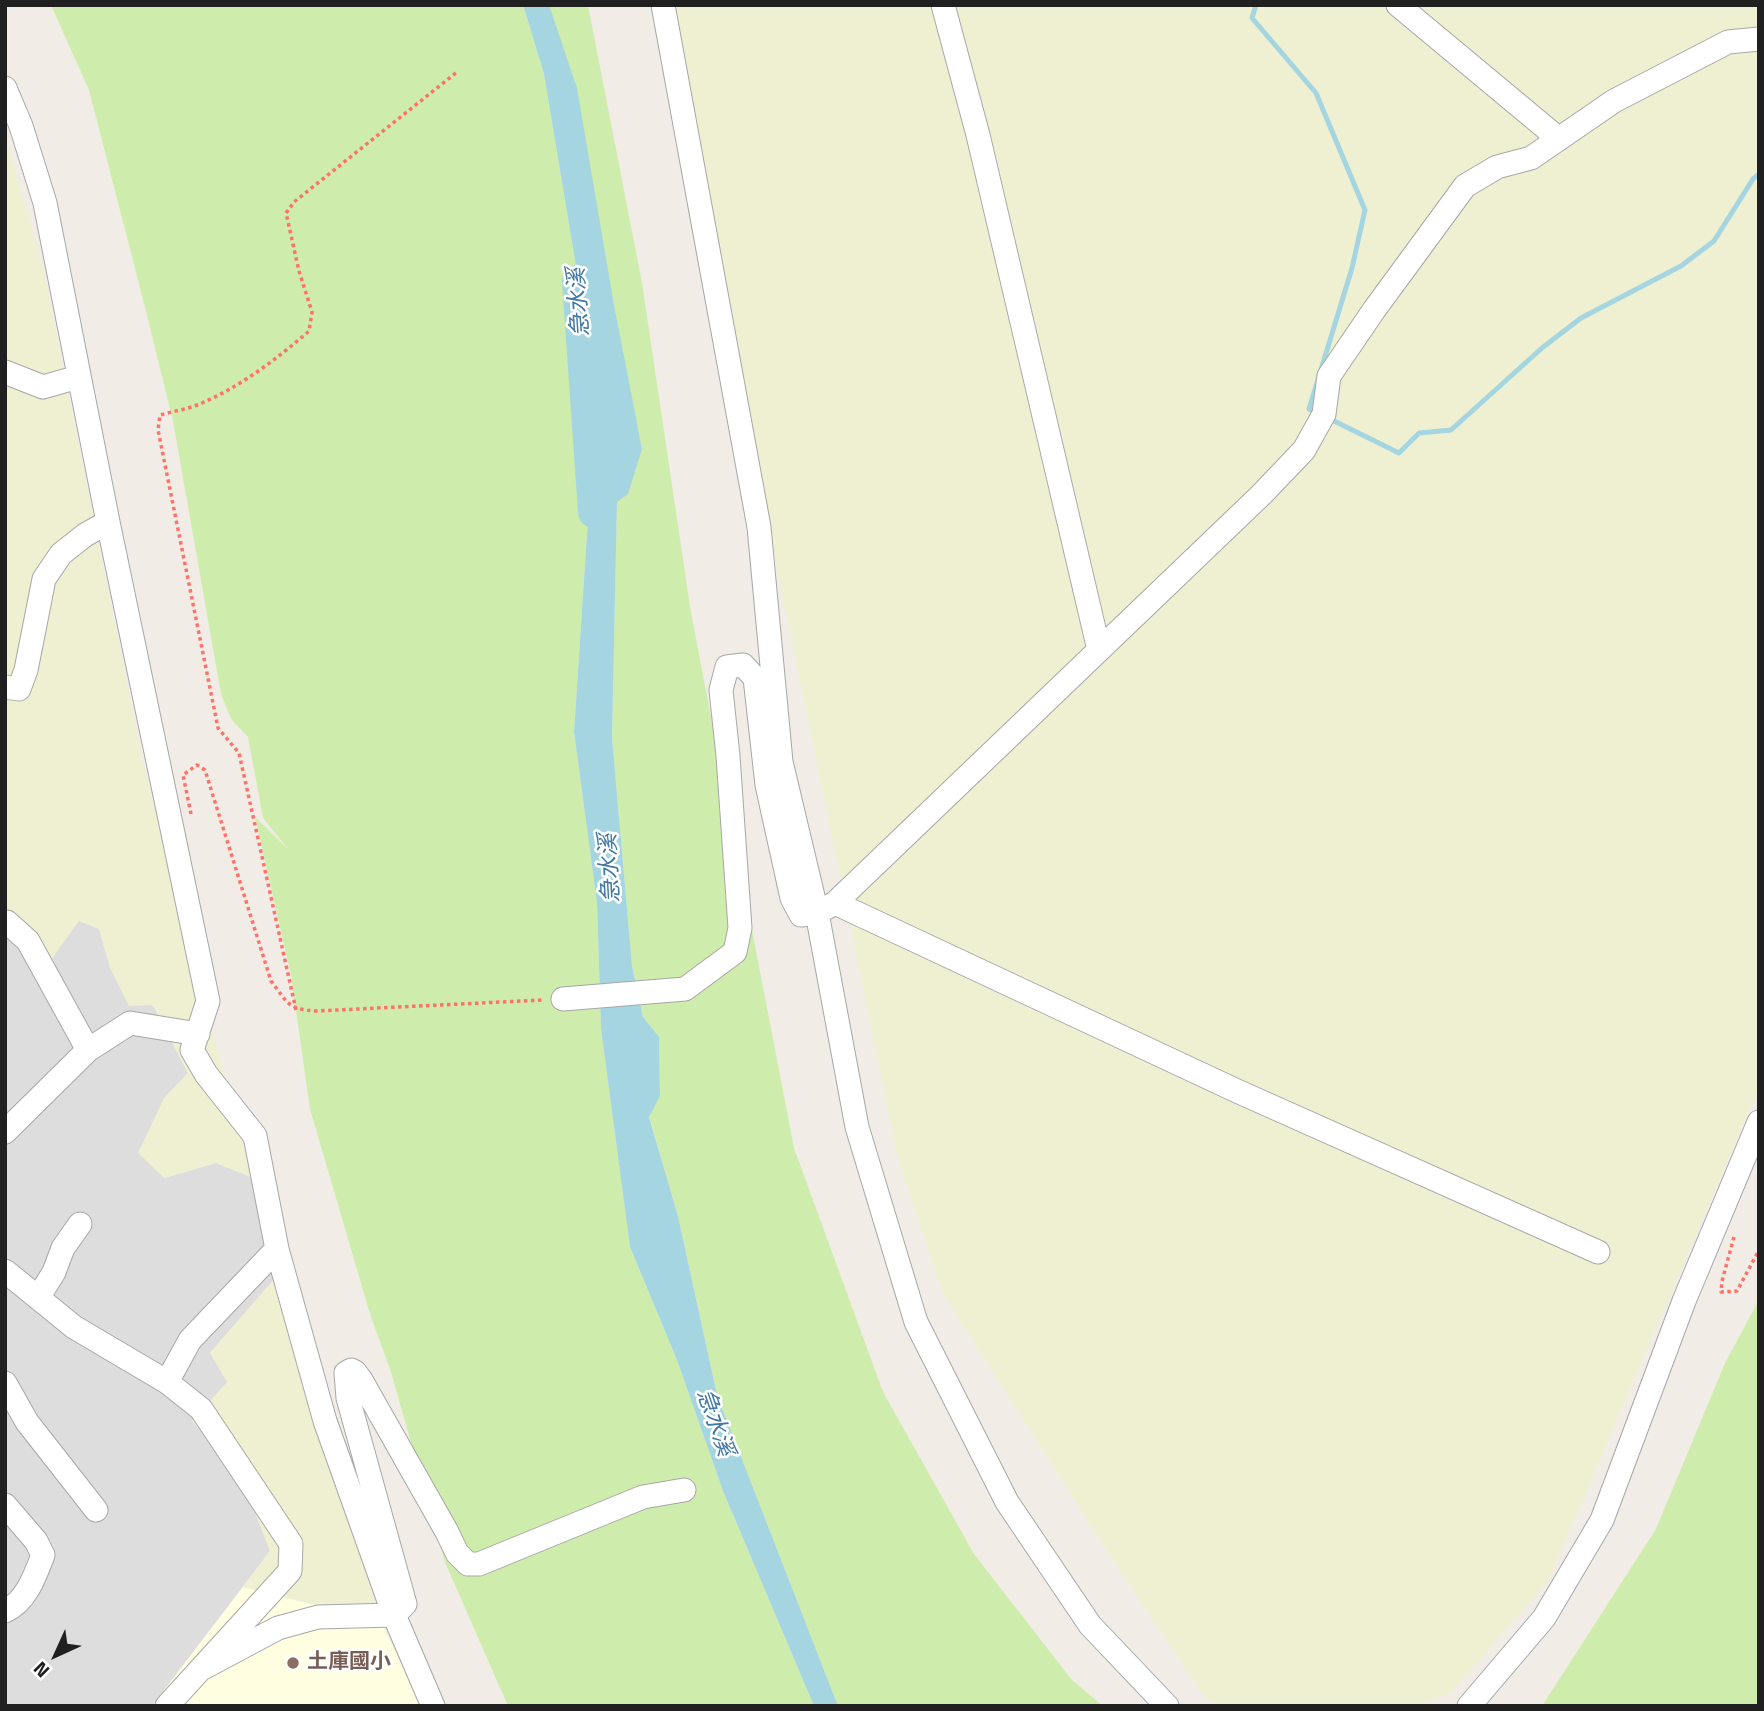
<!DOCTYPE html>
<html>
<head>
<meta charset="utf-8">
<style>
	body { margin:0 }
	#map { position:relative; width:1764px; height:1711px; overflow:hidden; background:#f1ede6; font-family:"Titillium Web",sans-serif }
	canvas { display:block }
	.frame { position:absolute; inset:0; border:7px solid #202020; pointer-events:none }
	.north { position:absolute; left:21px; top:1620px; width:70px; height:70px; -webkit-text-stroke:5px #fff; paint-order:stroke; rotate:225deg; font-size:19px; font-weight:700; line-height:28px; text-align:center; color:#202020 }
	.north::after { content:''; display:block; margin:auto; width:24px; height:32px; background:#202020; clip-path:polygon(50% 0,100% 100%,50% 72%,0 100%) }
</style>
</head>
<body>
<div id="map">
<canvas width="1764" height="1711"></canvas>
<div class="frame"></div>
<div class="north">N</div>
</div>
<script>
const ctx = document.querySelector('canvas').getContext('2d');
ctx.lineJoin = 'round';
function fillPath(path, color) { ctx.fillStyle = color; ctx.fill(path, 'evenodd'); }
function stroke(path, color, width, dash) { ctx.strokeStyle = color; ctx.lineWidth = width; ctx.lineCap = dash ? 'butt' : 'round'; ctx.setLineDash(dash || []); ctx.stroke(path); }
function label(font, color, halo, rows, align = 'center') {
  ctx.font = font + ' "Titillium Web","Noto Sans TC",sans-serif'; ctx.lineWidth = 5; ctx.setLineDash([]); ctx.textBaseline = 'middle'; ctx.strokeStyle = halo; ctx.fillStyle = color; for (const [text, x, y, turn = 0] of rows) {
    ctx.save(); ctx.translate(x, y); ctx.rotate((+turn || 0) * Math.PI / 180); ctx.textAlign = isNaN(turn) ? turn : align; if (halo) ctx.strokeText(text, 0, 0); ctx.fillText(text, 0, 0); ctx.restore();
  }
}
const residential = new Path2D(`
	M5,917L80,921L99,929L111,970L154,1007L188,1073L164,1098V1178L216,1163L251,1177L277,1276L210,1353L227,1381L241,1474L270,1551L152,1706H5Z`);
const education = new Path2D(`
	M243,1587L381,1621L420,1706H152Z`);
const farmland = new Path2D(`
	M661,5H1759V1087L1548,1581L1451,1693L1416,1706H1226L1206,1699L1115,1563L943,1294L898,1158Z
	M5,135L44,273L143,764L251,1177L216,1163L164,1178L138,1153L164,1098L188,1073L154,1007L152,1005L129,1006L111,970L99,929L79,921L48,964L5,917Z
	M277,1276L294,1341L381,1621L243,1587L270,1551L240,1474L192,1421L227,1382L210,1353Z`);
const grass = new Path2D(`
	M51,5H523L544,74L575,260L593,442L574,732L597,903L601,1029L630,1247L677,1360L723,1491L814,1706H508L445,1562L391,1372L370,1314L310,1109L291,975L255,817L288,849L263,818L248,737L231,719L221,694L173,421L146,311L89,90Z
	M549,5H588L642,283L691,613L794,1148L883,1392L974,1554L1072,1680L1103,1706H838L717,1395L678,1216L649,1116L660,1095L659,1038L643,1017L632,966L612,737L617,502L642,449Z
	M1759,1300V1706H1542L1656,1529L1725,1363Z`);
const water = new Path2D(`
	M523,5H549L577,88L614,305L642,449L628,494L617,502L612,737L632,966L643,1017L659,1037L660,1096L649,1117L678,1216L717,1395L838,1706H814L723,1491L677,1360L630,1247L601,1029L597,903L574,732L593,442L575,260L544,74Z`);
const stream = new Path2D(`
	M1256,5L1252,18L1316,93L1365,210L1352,268L1309,409L1319,414
	M1328,418L1399,453L1419,433L1451,430L1542,348L1581,318L1681,266L1714,241L1753,179L1759,174`);
const river = new Path2D(`
	M578,281L594,512`);
const path = new Path2D(`
	M191,814L183,775L197,765L205,770L271,981C288,1003 287,1009 316,1011L543,1000
	M296,1010L239,753L218,728L158,430L160,415C174,411 189,409 202,403C241,386 277,359 309,331L312,312L299,271L286,213L294,202L457,72
	M1734,1237L1722,1281L1721,1292L1737,1291L1759,1250`);
const minor = new Path2D(`
	M663,5L759,527L781,762L817,913L857,1127L916,1322L1007,1502L1090,1625L1167,1706
	M943,5L978,135L1099,650
	M1398,5L1559,139
	M5,88L21,126L45,203L108,522L208,1001L192,1050L206,1074L255,1136L277,1249L325,1421L394,1615L433,1706
	M5,372L43,387L78,377
	M5,687L19,689L26,670L44,579L61,554L85,535L108,522
	M835,903L1237,1091L1598,1252
	M5,924L7,922L28,941L88,1050
	M563,999L685,989L735,952L740,928L728,756L721,690L727,667L743,665L755,678L767,785L792,898L801,915L817,913L835,903L1261,495L1304,450L1324,414L1329,376L1374,310L1465,186L1497,167L1531,158L1614,101L1728,42L1759,39
	M5,1132L88,1050L130,1023L198,1034
	M5,1271L74,1327L167,1382L201,1409L291,1544L290,1571L167,1706
	M38,1298L54,1272L63,1248L80,1224
	M167,1382L190,1340L277,1249
	M5,1383L27,1422L96,1510
	M5,1505L36,1541L43,1555C35,1576 26,1602 5,1611
	M203,1668L278,1628L318,1617L394,1615L405,1604L348,1398L346,1373L351,1370L355,1372L361,1380L447,1532L457,1553L468,1564H479L643,1497L684,1490
	M1469,1706L1544,1618L1602,1520L1684,1301L1759,1122`);
const markers = [
	[293,1663,7,"#8d6e63"]
];
const educationNames = [
	["土庫國小",307,1663]
];
const waterNames = [
	["急水溪",580,302,-94],
	["急水溪",611,868,-93],
	["急水溪",714,1423,71]
];
fillPath(residential, '#dedddd');
fillPath(education, '#fffee1');
fillPath(farmland, '#eff0d1');
fillPath(grass, '#ceecab');
fillPath(water, '#a5d5e0');
stroke(stream, '#a5d5e0', 5);
stroke(river, '#a5d5e0', 32);
stroke(minor, '#a7a7a7', 25);
stroke(path, '#ff7169', 3.5, [3.5, 3.5]);
stroke(minor, '#fff', 23);
for (const [x, y, r, color] of markers) { const dot = new Path2D(); dot.arc(x, y, r, 0, 2 * Math.PI); ctx.fillStyle = color; ctx.fill(dot); stroke(dot, '#fff', 2.5); }
label('bold 21px', '#785e54', '#fff', educationNames, 'left');
label('italic 23px', '#4278a4', '#fff', waterNames);
</script>
</body>
</html>
